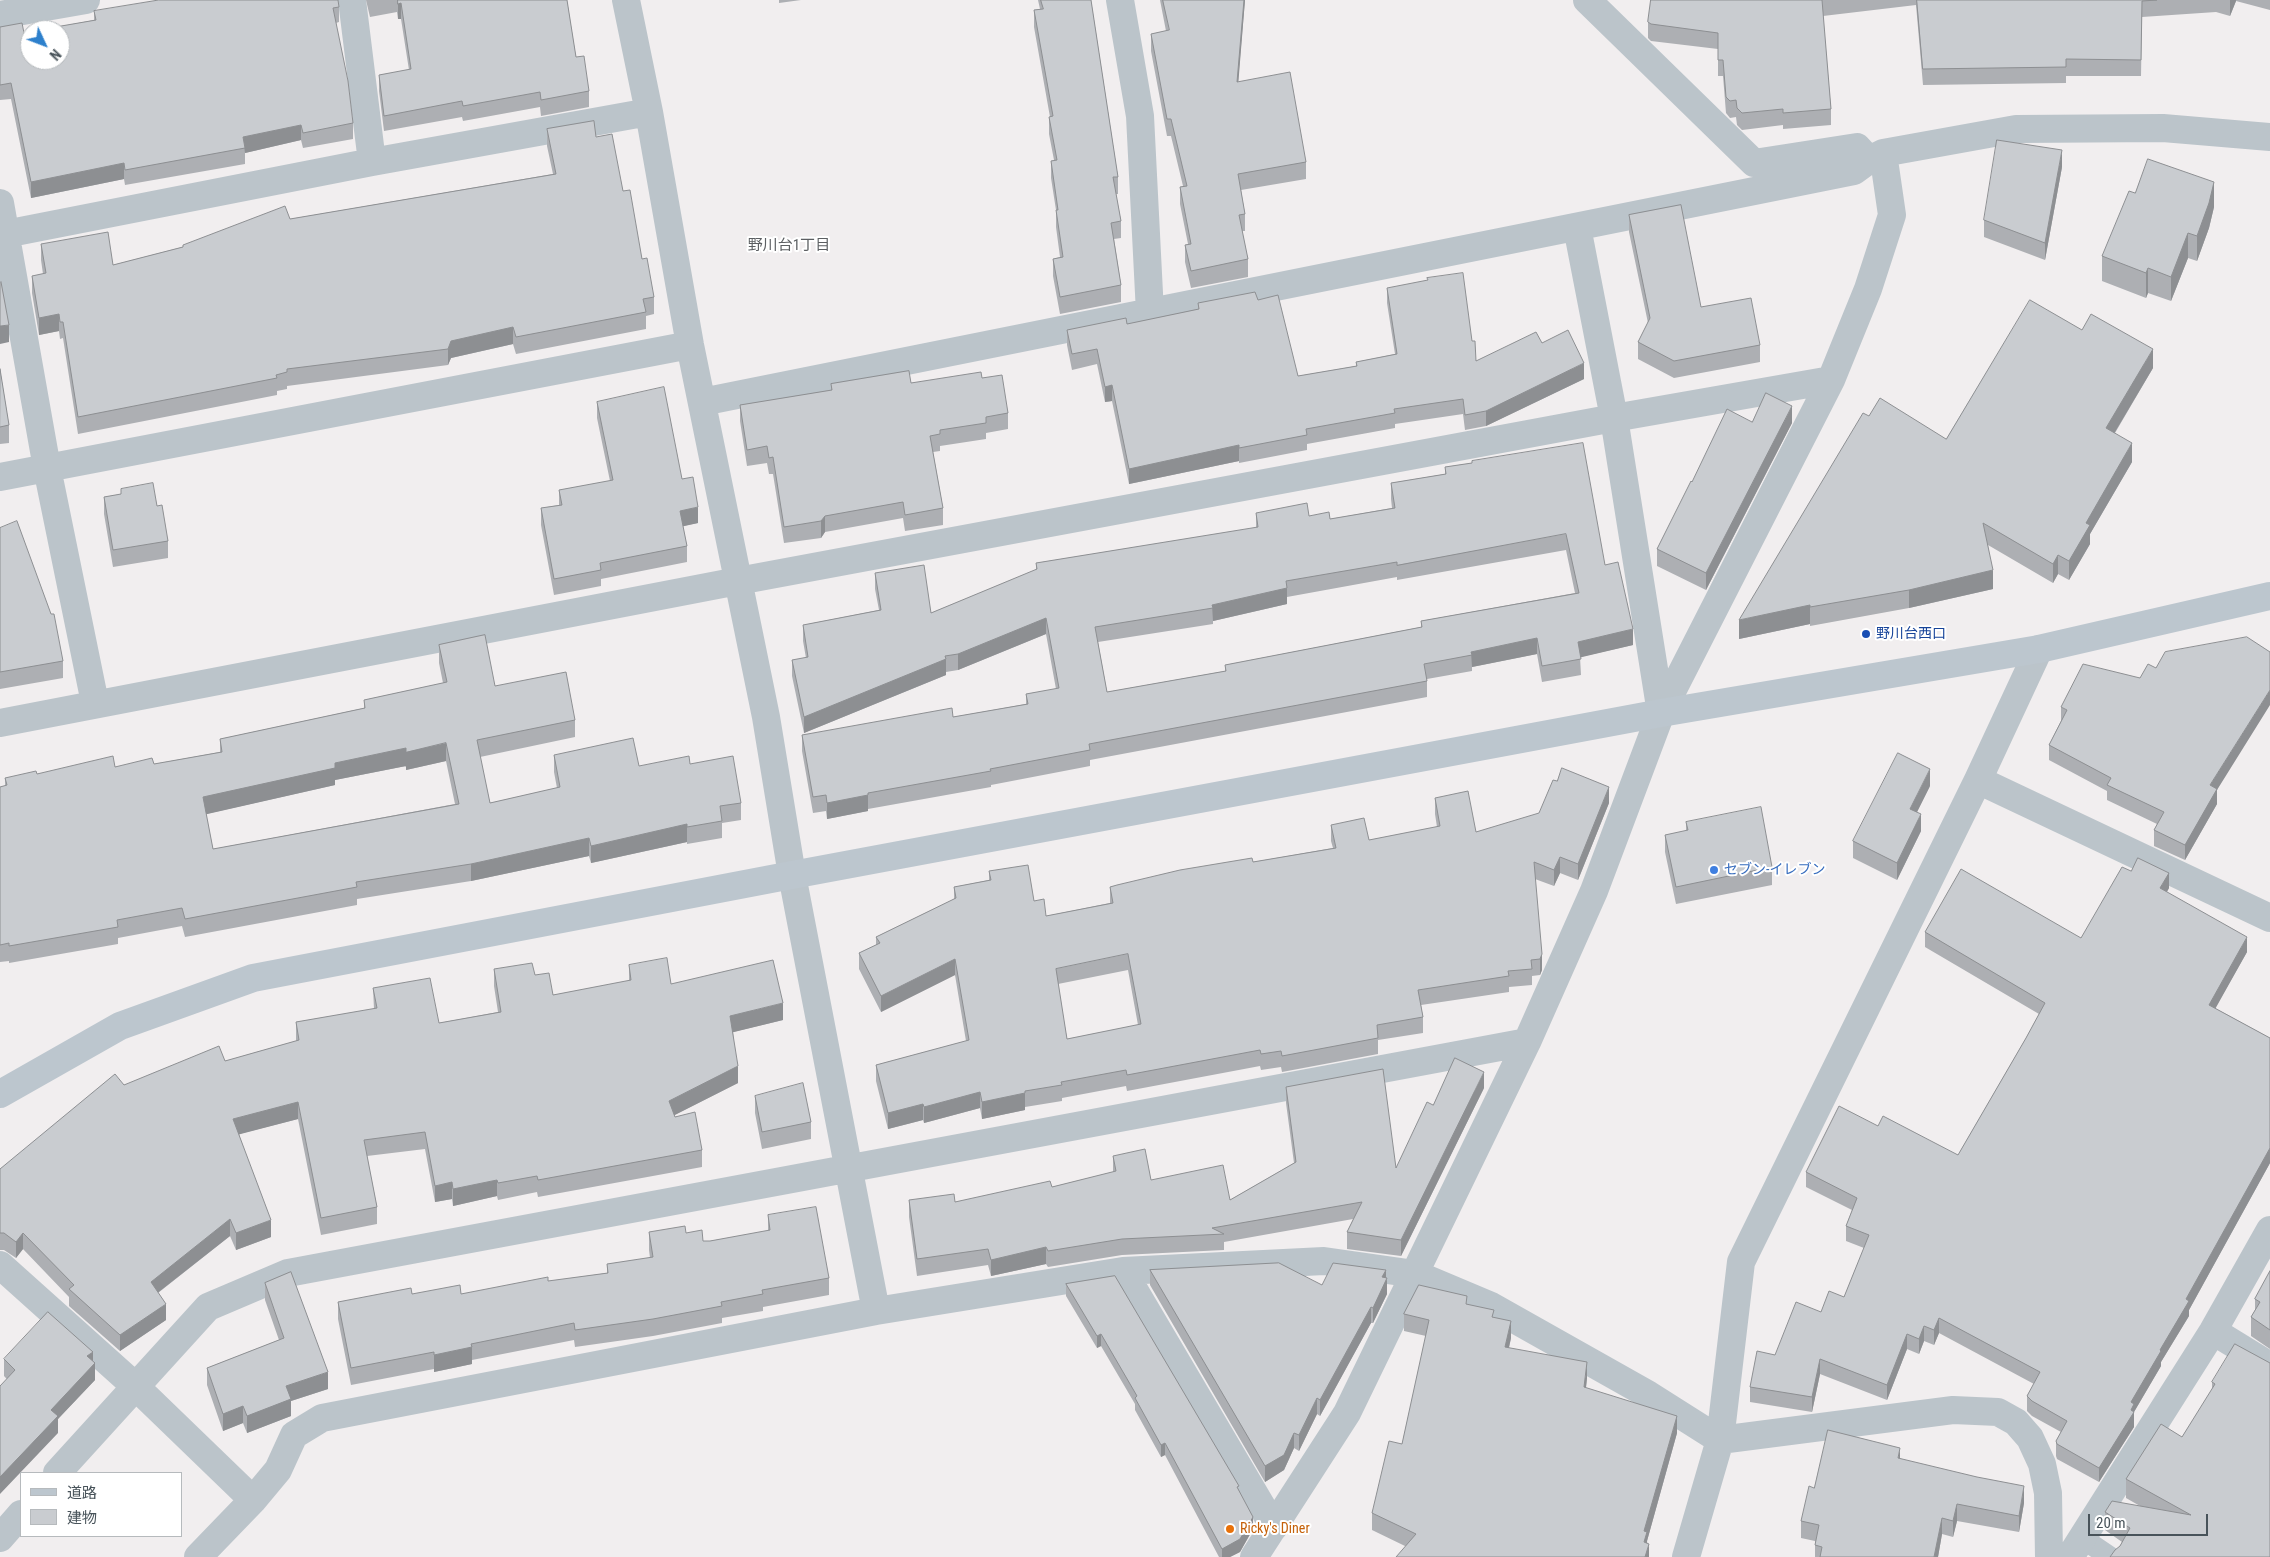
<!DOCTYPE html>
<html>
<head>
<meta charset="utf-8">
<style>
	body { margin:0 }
	#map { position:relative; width:2270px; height:1557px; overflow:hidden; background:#f1eeef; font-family:"Roboto Condensed","Noto Sans JP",sans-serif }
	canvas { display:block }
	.legend { position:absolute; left:20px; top:1472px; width:162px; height:65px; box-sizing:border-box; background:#fff; border:1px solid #b6babd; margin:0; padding:6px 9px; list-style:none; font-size:15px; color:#48535a }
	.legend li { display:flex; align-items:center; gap:10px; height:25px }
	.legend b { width:25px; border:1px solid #b6babd }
	.north { position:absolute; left:20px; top:20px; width:50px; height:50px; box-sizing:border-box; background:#fff; border:1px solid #b6babd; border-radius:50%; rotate:133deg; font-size:14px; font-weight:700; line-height:20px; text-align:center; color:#48535a }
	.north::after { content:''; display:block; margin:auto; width:18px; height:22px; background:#2d80cc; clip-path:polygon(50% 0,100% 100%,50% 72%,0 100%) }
	.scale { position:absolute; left:2088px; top:1514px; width:120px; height:22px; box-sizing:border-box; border:2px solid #48535a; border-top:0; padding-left:6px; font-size:15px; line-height:18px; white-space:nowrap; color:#48535a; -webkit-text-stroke:4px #fff; paint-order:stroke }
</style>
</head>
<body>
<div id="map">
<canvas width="2270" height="1557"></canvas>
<ul class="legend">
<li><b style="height:6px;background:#bcc6ce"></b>道路</li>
<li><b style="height:14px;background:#c9ccd0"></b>建物</li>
</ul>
<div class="north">N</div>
<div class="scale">20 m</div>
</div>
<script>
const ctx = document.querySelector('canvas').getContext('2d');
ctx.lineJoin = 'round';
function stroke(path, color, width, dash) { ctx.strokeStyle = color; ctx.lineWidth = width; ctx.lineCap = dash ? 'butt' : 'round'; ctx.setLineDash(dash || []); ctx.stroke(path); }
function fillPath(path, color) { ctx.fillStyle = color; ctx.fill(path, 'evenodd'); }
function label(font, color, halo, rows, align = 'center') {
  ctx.font = font + ' "Roboto Condensed","Noto Sans JP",sans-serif'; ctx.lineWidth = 4; ctx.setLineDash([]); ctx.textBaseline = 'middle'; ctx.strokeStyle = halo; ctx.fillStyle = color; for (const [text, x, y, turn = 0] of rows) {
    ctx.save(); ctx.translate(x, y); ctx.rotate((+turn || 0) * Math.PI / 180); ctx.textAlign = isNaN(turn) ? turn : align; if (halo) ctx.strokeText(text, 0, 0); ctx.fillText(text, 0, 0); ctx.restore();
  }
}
const lane = new Path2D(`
	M2082,1538L2110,1557`);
const street = new Path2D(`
	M352,0L372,162
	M626,0L649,112
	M1120,0L1140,116L1150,313
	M1587,0L1754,163L1857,147L1869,160
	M0,15L86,0
	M0,203L47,468L95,703
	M1577,227L1614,418L1661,713
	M0,235L372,162L649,112L690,345L766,717L792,875L876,1311
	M702,402L1854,171L1869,160L1883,153L2016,129L2163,128L2270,137
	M0,477L690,345
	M0,723L738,581L1614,418L1831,380
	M1978,780L2270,918
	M0,1265L135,1386L253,1500
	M1123,1271L1274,1527
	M2213,1331L2270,1366
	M57,1473L208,1307L288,1273L1527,1042
	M0,1538L21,1514
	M198,1557L253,1500L278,1470L294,1435L322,1418L876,1311L1123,1271L1324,1261L1415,1274L1491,1306L1649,1395L1720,1440L1953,1410L1998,1412L2016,1422L2030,1438L2042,1464L2048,1493L2049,1557
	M1254,1557L1347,1413L1527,1042L1594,891L1661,713L1831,380L1868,289L1892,215L1883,153
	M1686,1557L1720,1440L1741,1262L1978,780L2039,649
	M2070,1557L2213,1331L2270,1230`);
const secondary = new Path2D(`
	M0,1094L120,1026L253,978L792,875L1661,713L2039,649L2270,596`);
const wall = new Path2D(`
	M366,0H567L576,57L589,91V107L541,116L540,107L463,121L462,117L384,131L379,91V75L409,70L401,19H398L397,12L370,17Z
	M779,0H801L779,3Z
	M1038,0H1091L1118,177V194H1116L1121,221V238L1114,239L1121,285V302L1060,314L1053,276V259L1060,257L1056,227V210L1051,178V161L1054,160L1049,134V117H1050L1034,27V10L1040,9Z
	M1160,0H1245L1238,82L1306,162V179L1241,190L1245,214V231H1242L1248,259V277L1191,288L1185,262V245L1188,244L1180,204V187L1183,186L1171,136H1167L1151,51V34L1166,31Z
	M1651,0H2270V10L2236,1L2230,16L2216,12L2142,17L2141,76H2066V83L1923,85L1916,5L1823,16L1831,109V125L1783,129V125L1742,130L1737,125L1736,117L1730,118L1726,113L1723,76H1718V49L1651,41L1648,38V22Z
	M339,7V22L336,23L353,123V139L303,148L301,140L245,153V164L125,185L124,179L31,198L11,99L0,100V27L24,33L94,20V11Z
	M547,129L596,137L623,191L642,259L654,297V314L646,316V329L516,354L513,344L451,358L448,365L287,386V389L277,391V395L78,434L63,338L60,339L59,331L39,335L32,293V276L43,274L41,260V244L113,265L290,219L553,174L547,146Z
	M2062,167L2045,260L1984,237V220Z
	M2135,193L2214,207L2209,228L2197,261L2188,258L2171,301L2148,293L2146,298L2102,281V256Z
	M1629,215L1701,307L1760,345V362L1674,378L1638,359V342L1648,323L1629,232Z
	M1387,288L1472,341L1476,361L1542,343L1584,379L1486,426L1465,430L1463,414L1395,424V428L1307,444V450L1239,463V461L1129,484L1112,401L1105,402L1097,364L1072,370L1067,345V330L1127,324L1198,309V303L1258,300L1298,376L1356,366V362L1395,354L1387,303Z
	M2082,330L2153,368L2115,433L2132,462L2090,534V544L2069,580L2058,574L2053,583L1988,545L1993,589L1909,608L1810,626V624L1739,639L1869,416L1946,439Z
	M0,369L9,425V443L0,444Z
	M982,378L1008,413V429L986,433V439L940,446V451L933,452L943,508V525L905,531L903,518L825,532L821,538L784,543L773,474H769L767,463L747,466L740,421V405L831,390V384L911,383Z
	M597,402L682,479L698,523L683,526L687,546V562L601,579V586L554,595L541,525V508L559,505V490L610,481L597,418Z
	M1752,422L1792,423L1706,590L1657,566V549L1692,482Z
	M1472,461L1605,565L1633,645L1580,657L1581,675L1542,682L1537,654L1472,667V671L1427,679V697L1090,760V766L991,785V787L868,809V811L827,819L826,811L813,813L802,751V735L953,717L1026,704V694L1056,689L1046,634L958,670L946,672V675L804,733L792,676V660L806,658L803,641V625L879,610L875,589V573L931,613L1036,570V563L1256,528V513L1309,516L1330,519L1392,508L1391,499V483L1445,474V467L1472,463ZM1566,550L1575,593L1421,621V627L1225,665V671L1107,692L1098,642L1213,624V621L1287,604V597L1397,577V580Z
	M121,489L157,506L168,541V558L113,567L104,514V497L121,494Z
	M0,528L63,661V678L0,689Z
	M439,645L495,686L575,720V737L480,757L490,803L557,788L554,772V755L639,766L690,764L741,803V820L722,823V838L687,844V842L591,863L589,856L471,881L357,899V905L185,937L182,926L118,938V944L9,963V961L0,962V787L5,786V778L37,774L115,767L154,764L220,752V739L364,708V700L443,683L439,663ZM446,761L455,804L213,849L206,814L335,785V780L406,766V770Z
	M2061,707L2217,790V804L2185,860L2154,846V830L2157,824L2107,800V791L2049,760V745L2061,721Z
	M1930,786L1917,812L1921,831L1897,880L1853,858V841Z
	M1435,798L1476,832L1609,803L1578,880L1560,873L1554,886L1535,879L1542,970L1540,975L1532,976V985L1509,987V992L1421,1005L1423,1017V1033L1378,1040V1054L1282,1072L1281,1067L1261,1070L1260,1066L1127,1091L1126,1086L1062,1098V1101L1025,1107V1110L982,1119L980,1108L924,1123L923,1120L888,1129L876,1081V1065L966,1041L955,975L881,1012L859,969V953L876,945V937L954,899V887L989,880V871L1034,901L1046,916L1110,903V887L1333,848L1331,841V825L1369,840L1437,827L1435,814ZM1128,970L1138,1025L1067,1039L1058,984Z
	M1686,822L1772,867V885L1676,904L1665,852V835L1686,831Z
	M2131,871L2169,888L2167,892L2247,952L2215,1008L2270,1038V1163L2189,1310V1316L2161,1362V1366L2134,1412V1427L2099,1482L2057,1459L2056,1456V1441L2061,1432L2032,1416L2027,1411V1396L2034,1384L1939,1333L1934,1345L1924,1341L1919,1354L1907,1349L1887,1400L1820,1374L1812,1412L1750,1402V1387L1775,1355L1821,1312L1844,1297L1864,1248L1846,1241V1226L1852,1210L1806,1187V1172L1878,1126L1958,1155L2026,1038L2039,1014L1925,947V932L2081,938Z
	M629,965L671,984L783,1020L733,1032L738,1083L674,1115L675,1117L702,1150V1167L538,1197L537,1192L498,1200L497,1196L453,1206L452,1199L435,1202L425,1149L367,1156L377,1207V1224L321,1235L298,1119L239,1134L271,1237L236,1250L230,1236L158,1293L166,1320L120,1351L69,1306V1297L23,1249L16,1258L4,1250H0V1169L124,1085L225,1061L296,1041V1022L374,1009L373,988L439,1023L498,1012L494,986V969L535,975L553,995L629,981Z
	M1286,1087L1396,1168L1433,1105L1484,1088L1401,1256L1347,1249V1232L1353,1219L1224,1242V1250L1122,1255L1048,1267L1046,1264L991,1276L988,1265L917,1276L909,1217V1200L955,1202L1052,1187L1113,1172V1156L1151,1180L1230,1200L1294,1163L1286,1103Z
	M755,1096L811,1122V1139L762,1149L755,1113Z
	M768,1215L829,1278V1295L763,1307V1311L722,1318V1323L653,1336L575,1347L574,1340L472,1360V1364L434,1372V1369L351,1385L338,1319V1302L412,1294H461L607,1273V1264L650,1258L649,1250V1232L686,1233L703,1241H710L768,1231Z
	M1150,1270L1322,1285L1386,1278L1387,1294L1373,1323H1371L1320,1416L1317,1414L1299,1451L1294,1448L1284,1470L1265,1482L1150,1285Z
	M2270,1271V1349L2251,1336V1317L2255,1310V1299Z
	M265,1283L328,1389L291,1401V1416L247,1433L243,1423L223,1431L207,1385V1368L279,1340L265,1300Z
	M1066,1284L1239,1490L1253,1529L1240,1552L1230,1557H1219L1165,1455L1161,1457L1135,1410V1404L1101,1346L1097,1348L1066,1296Z
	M1467,1304L1494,1318L1511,1338L1509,1348L1587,1378L1586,1388L1677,1433L1647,1541L1649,1557L1405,1546L1372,1530V1513L1402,1444L1426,1336L1404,1331V1314Z
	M4,1359L93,1362L95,1380L58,1419V1433L4,1376Z
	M2269,1363L2270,1557L2120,1546L2122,1542L2105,1530V1512L2140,1506L2126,1498V1479L2182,1437L2212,1390V1382Z
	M1900,1459L2024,1503L2019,1532L1957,1521L1953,1537L1942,1534L1938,1557H1815V1541L1801,1538V1521L1814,1488Z`);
const shadedWall = new Path2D(`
	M1244,0H1245L1237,99V82Z
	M2230,0H2236V1L2230,16Z
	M401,3V19H398V4Z
	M301,125V140L245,153L243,137Z
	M2062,150V167L2045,260V243Z
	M124,163V179L31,198V182Z
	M2214,182V207L2209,228L2197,261V236Z
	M2188,233V258L2171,301V277Z
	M2148,268V293L2146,298V273Z
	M59,314V331L39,335V318Z
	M9,325V342L0,344V326Z
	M513,327V344L451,358L448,365V349L451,341Z
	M2153,349V368L2106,447V428Z
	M1584,363V379L1486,426V411Z
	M1112,385V401L1105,402V387Z
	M1792,406V423L1706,590V573Z
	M2132,443V462L2090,534V544L2069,580V561L2086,523Z
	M1239,445V461L1129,484V469Z
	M698,507V523L680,527V511Z
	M825,516V532L821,538V521Z
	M2058,555V574L2053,583V564Z
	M1993,570V589L1909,608V590Z
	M1287,588V604L1213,621L1212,605Z
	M1810,605V624L1739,639V620Z
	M1046,618V634L958,670V654Z
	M1633,629V645L1578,658V642Z
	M1537,638V654L1472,667L1471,652Z
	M946,659V675L804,733V717Z
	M2270,690V705L2217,790V804L2185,860V845L2210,785Z
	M446,743V761L406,770V752Z
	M406,748V766L335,780V785L203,815V797L335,763Z
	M1930,769V786L1910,826V809Z
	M1609,787V803L1578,880V864Z
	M868,795V811L827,819V803Z
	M1921,814V831L1897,880V863Z
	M687,824V842L591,863V846Z
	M589,838V856L471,881V864Z
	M1560,857V873L1554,886V870Z
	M2169,873V888L2160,903V888Z
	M2247,937V952L2209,1020V1005Z
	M1542,954V970L1540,975V959Z
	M955,959V975L881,1012V996Z
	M783,1003V1020L730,1033V1016Z
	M738,1066V1083L669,1118V1101Z
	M1484,1072V1088L1401,1256V1240Z
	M980,1092V1108L924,1123V1107Z
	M1025,1093V1110L982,1119V1102Z
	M298,1102V1119L233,1136V1119Z
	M923,1104V1120L888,1129V1113Z
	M2270,1148V1163L2189,1310V1316L2161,1362V1366L2134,1412V1427L2099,1482V1468L2131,1402L2186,1299Z
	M497,1180V1196L453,1206V1189Z
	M452,1182V1199L435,1202V1186Z
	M230,1219V1236L151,1298V1282Z
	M271,1220V1237L236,1250V1233Z
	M23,1233V1249L16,1258V1242Z
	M1046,1247V1264L991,1276V1260Z
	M1386,1270V1281L1387,1278V1294L1373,1323V1308L1382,1277Z
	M166,1304V1320L120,1351V1335Z
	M1371,1307V1323L1320,1416V1400Z
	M1939,1318V1333L1934,1345V1330Z
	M1511,1321V1338L1505,1364V1347Z
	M1924,1326V1341L1919,1354V1339Z
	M1101,1334V1346L1097,1348V1336Z
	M1907,1334V1349L1887,1400V1385Z
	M472,1347V1364L434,1372V1355Z
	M93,1352V1364L95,1363V1380L58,1419V1433L0,1494V1477L51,1410L87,1356Z
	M1820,1359V1374L1812,1412V1397Z
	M1587,1362V1378L1584,1404V1387Z
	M328,1372V1389L291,1401V1416L247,1433V1416L286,1386Z
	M1317,1398V1414L1299,1451V1435Z
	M243,1406V1423L223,1431V1414Z
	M1677,1416V1433L1647,1541V1549L1645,1557L1644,1531Z
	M1294,1433V1448L1284,1470L1265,1482V1466Z
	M1165,1443V1455L1161,1457V1445Z
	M1900,1448V1465L1898,1458Z
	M2024,1486V1503L2019,1532V1516Z
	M1957,1504V1521L1953,1537V1521Z
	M1253,1517V1529L1240,1552L1230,1557H1222V1549Z
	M1942,1518V1534L1938,1557H1934Z
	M1649,1544V1557H1645Z`);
const building = new Path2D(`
	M159,0H338L339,7L333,8L348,81L353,123L303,133L301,125L243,137L245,148L125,170L124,163L31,182L11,83L0,85V27L22,23L24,33L30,31V60H60V30H38L96,20L94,11Z
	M398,0H567L576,57L584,56L589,91L541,100L540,92L463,106L462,101L384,116L379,75L411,69L401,3L398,4Z
	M1041,0H1091L1118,177H1113L1121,221L1111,223L1121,285L1060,297L1053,259L1063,257L1056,210H1058L1051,161L1057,160L1049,117L1053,116L1034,10L1043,9Z
	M1163,0H1244L1237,82L1290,72L1306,162L1238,174L1245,214L1239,215L1248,259L1191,271L1185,245L1191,244L1180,187L1187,186L1171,119H1167L1151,34L1169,30Z
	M1651,0H1822L1831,109L1783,113V109L1742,113L1737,108L1736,100L1730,101L1726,97L1723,60H1718V33L1651,24L1648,22Z
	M1917,0H2157L2142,1L2141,60L2066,59V67L1923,69Z
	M594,121L596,137L612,134L623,191L630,190L642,259L647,258L654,297L643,299L646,312L516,337L513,327L451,341L448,349L287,369V372L276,375L277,378L78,417L63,322H60L59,314L39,318L32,276L46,273L41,244L108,232L113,265L183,247V245L285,206L290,219L556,174L547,129Z
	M1997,140L2062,150L2045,243L1984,220Z
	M2148,159L2214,182L2209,203L2197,236L2188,233L2171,277L2148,268L2146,273L2102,256L2129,191L2135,193Z
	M1681,205L1701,307L1751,298L1760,345L1674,361L1638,342L1650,318L1629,215Z
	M1463,273L1472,341H1475L1476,361L1536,332L1542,343L1568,330L1584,363L1486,411L1465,415L1463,399L1394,409L1395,413L1306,429L1307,435L1239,448V445L1129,469L1112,385L1105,387L1097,349L1072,354L1067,330L1126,318L1127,324L1199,309L1198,303L1255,292L1258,300L1278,295L1298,376L1357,366L1356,362L1397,354L1387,288L1428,280L1427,278Z
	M1,282L9,325L0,326V283Z
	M2030,300L2082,330L2091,314L2153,349L2106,428L2132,443L2086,523L2090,525L2069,561L2058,555L2053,564L1983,523L1993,570L1909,590L1810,607V605L1739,620L1863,413L1869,416L1880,398L1946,439Z
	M0,369L9,425L0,427Z
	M909,371L911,383L981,372L982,378L1002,375L1008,413L986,417V423L940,430V434L930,436L943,508L905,515L903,502L825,516L821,521L784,527L773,457L769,458L767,446L747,450L740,405L832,390L831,384Z
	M664,387L682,479L693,477L698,507L680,511L687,546L600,563L601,570L554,579L541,508L562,505L559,490L613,480L597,402Z
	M1766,393L1792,406L1706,573L1657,549L1691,481L1692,482L1727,409L1752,422Z
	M1583,443L1605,565L1618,562L1633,629L1578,642L1581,659L1542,666L1537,638L1471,652L1472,655L1424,664L1427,681L1089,744L1090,750L990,769L991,771L868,793V795L827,803L826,795L813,797L802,735L952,708L953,717L1028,704L1026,694L1059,688L1046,618L958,654L945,656L946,659L804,717L792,660L808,657L803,625L881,610L875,573L924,565L931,613L1037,569L1036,563L1258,527L1256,513L1307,503L1309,516L1329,512L1330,519L1395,508L1391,483L1446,474L1445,467L1472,463V461ZM1566,534L1579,593L1421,621L1422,627L1225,665L1226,671L1107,692L1095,627L1213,608L1212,605L1287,588L1286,581L1397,562V565Z
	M153,483L157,506L162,505L168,541L113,550L104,497L121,494V489Z
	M17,521L51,614H54L63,661L0,672V528Z
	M485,635L495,686L566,672L575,720L477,740L490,803L560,787L554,755L633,738L639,766L689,756L690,764L733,756L741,803L720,806L722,821L687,827V824L591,846L589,838L471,864L356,882L357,887L185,919L182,908L117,920L118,927L9,946V943L0,945V787L7,785L5,778L36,771L37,774L113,756L115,767L152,758L154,764L222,752L220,739L365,708L364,700L447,682L439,645ZM446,743L459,804L213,849L203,797L335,768V763L406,748V752Z
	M2247,637L2270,652V690L2210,785L2217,789L2185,845L2154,830L2164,812L2107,785L2111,778L2049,745L2067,710L2061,707L2083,664L2140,678L2148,664L2156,668L2165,652Z
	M1898,753L1930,769L1910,809L1921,814L1897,863L1853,841Z
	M1562,768L1609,787L1578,864L1560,857L1554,870L1534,862L1542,954L1540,959L1531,960L1532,969L1508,971L1509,976L1418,990L1423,1017L1377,1025L1378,1038L1282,1056L1281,1051L1261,1054L1260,1050L1127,1075L1126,1070L1061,1082L1062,1085L1025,1091V1093L982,1102L980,1092L924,1107L923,1104L888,1113L876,1065L969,1040L955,959L881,996L859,953L880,943L876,937L956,898L954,887L991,880L989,871L1028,865L1034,901L1044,899L1046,916L1113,903L1110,887L1117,885L1180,870L1252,858L1253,862L1336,848L1331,825L1364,818L1369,840L1440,826L1435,798L1468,791L1476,832L1539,813L1553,780L1557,781ZM1128,954L1141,1024L1067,1039L1056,969Z
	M1761,807L1772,867L1676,887L1665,835L1688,830L1686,822Z
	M2138,858L2169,873L2160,888L2247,937L2209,1005L2270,1038V1148L2186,1299L2189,1301L2160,1350L2161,1351L2131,1402L2134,1404L2131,1410L2134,1412L2099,1468L2057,1444L2056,1441L2067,1421L2032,1401L2027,1396L2040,1372L1939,1318L1934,1330L1924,1326L1919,1339L1907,1334L1887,1385L1820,1359L1812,1397L1750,1387L1757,1351L1775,1355L1796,1302L1821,1312L1829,1291L1844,1297L1869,1235L1846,1226L1857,1198L1806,1172L1839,1106L1878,1126L1883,1116L1958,1155L2026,1038L2045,1003L1925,932L1961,869L2081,938L2122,867L2131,871Z
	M667,958L671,984L773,960L783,1003L730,1016L738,1066L669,1101L675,1117L695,1112L702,1150L538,1180L537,1176L498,1183L497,1180L453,1189L452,1182L435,1186L425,1132L364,1140L377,1207L321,1218L298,1102L233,1119L271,1220L236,1233L230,1219L151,1282L166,1304L120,1335L69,1289L74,1285L23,1233L16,1242L4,1233H0V1169L115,1074L124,1085L219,1046L225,1061L299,1040L296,1022L377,1008L373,988L430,978L439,1023L501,1012L494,969L532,963L535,975L549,973L553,995L631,980L629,965Z
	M1455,1058L1484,1072L1401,1240L1347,1232L1362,1202L1212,1228L1224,1234L1122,1239L1048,1251L1046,1247L991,1260L988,1249L917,1259L909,1200L954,1194L955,1202L1050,1181L1052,1187L1116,1171L1113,1156L1145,1149L1151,1180L1223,1165L1230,1200L1296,1162L1286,1087L1383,1069L1396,1168L1427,1102L1433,1105Z
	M803,1083L811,1122L762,1132L755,1096Z
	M816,1207L829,1278L762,1290L763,1294L721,1302L722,1306L653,1319L575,1330L574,1323L471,1344L472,1347L434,1355V1352L351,1368L338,1302L411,1288L412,1294L460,1285L461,1294L548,1277V1281L608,1273L607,1264L653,1257L649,1232L685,1226L686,1233L702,1230L703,1241H710L770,1230L768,1215Z
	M1279,1263L1322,1285L1333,1263L1386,1270L1382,1277L1387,1278L1373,1308L1371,1307L1320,1400L1317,1398L1299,1435L1294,1433L1284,1455L1265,1466L1150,1270Z
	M2270,1271V1330L2251,1317L2260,1302L2255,1299Z
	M291,1272L328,1372L286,1386L291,1399L247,1416L243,1406L223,1414L207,1368L284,1338L265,1283Z
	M1115,1276L1239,1486L1237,1487L1253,1517L1240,1539L1222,1549L1165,1443L1161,1445L1135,1398L1137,1396L1101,1334L1097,1336L1066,1284Z
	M1419,1285L1467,1296L1466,1304L1494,1310L1492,1317L1511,1321L1505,1347L1587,1362L1584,1387L1677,1416L1644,1531L1647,1532L1644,1542L1649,1544L1645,1557H1396L1416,1534L1372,1513L1389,1441L1402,1444L1429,1320L1404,1314Z
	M48,1312L93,1352L87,1356L95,1363L51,1410L58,1416L0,1477V1386L15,1370L4,1359Z
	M2235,1344L2270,1363V1557H2110L2115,1550L2120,1546L2130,1528L2105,1512L2112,1501L2191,1515L2126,1479L2161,1424L2182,1437L2215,1384L2212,1382Z
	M1828,1430L1900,1448L1898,1458L1977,1477L2024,1486L2019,1516L1957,1504L1953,1521L1942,1518L1934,1557H1820L1822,1547L1815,1545L1819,1525L1801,1521L1809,1486L1814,1488Z`);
const markers = [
	[1866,634,5,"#1a4fb4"],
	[1714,870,5,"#3f7fe0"],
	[1230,1529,5,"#e8710a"]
];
const transitNames = [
	["野川台西口",1876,634]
];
const shopNames = [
	["セブン-イレブン",1724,870]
];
const foodNames = [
	["Ricky's Diner",1240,1529]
];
const neighbourhoodNames = [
	["野川台1丁目",789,246]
];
stroke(lane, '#bbc4ca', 21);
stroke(street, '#bbc4ca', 28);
stroke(secondary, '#bcc6ce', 28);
fillPath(wall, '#adafb3');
fillPath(shadedWall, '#8d8f92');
fillPath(building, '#c9ccd0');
stroke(building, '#8d8f92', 1);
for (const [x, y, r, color] of markers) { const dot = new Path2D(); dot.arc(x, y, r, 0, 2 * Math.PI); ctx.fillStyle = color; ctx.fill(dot); stroke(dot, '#fff', 2); }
label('14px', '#164399', '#fff', transitNames, 'left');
label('14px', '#366cbe', '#fff', shopNames, 'left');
label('14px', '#c56008', '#fff', foodNames, 'left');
label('15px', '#5c5f62', '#fff', neighbourhoodNames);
</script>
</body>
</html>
